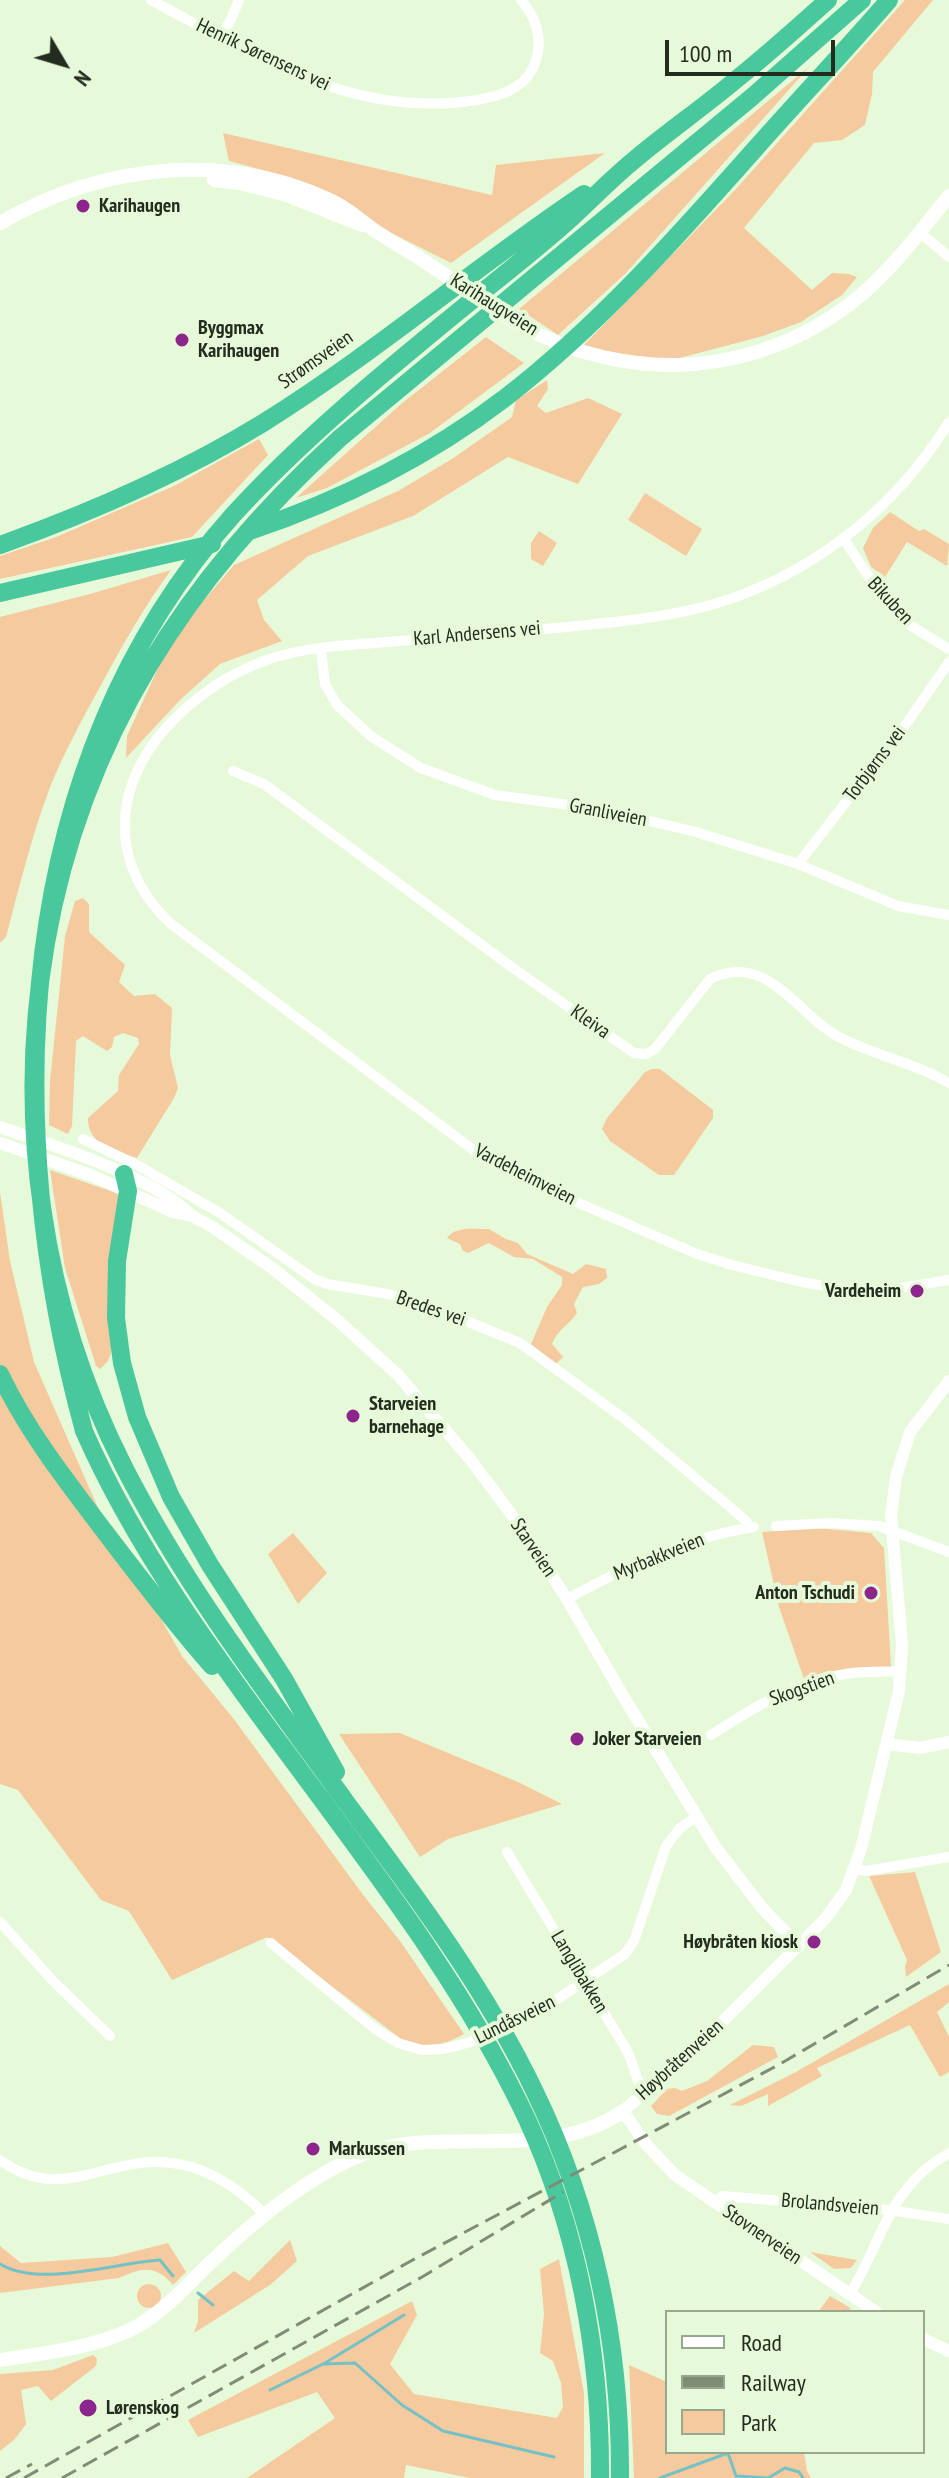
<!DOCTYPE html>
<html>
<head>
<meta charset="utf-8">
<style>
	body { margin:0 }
	#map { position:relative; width:949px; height:2478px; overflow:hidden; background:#e6fad9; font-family:"PT Sans Narrow",sans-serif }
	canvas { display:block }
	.legend { position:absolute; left:665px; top:2310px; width:260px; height:144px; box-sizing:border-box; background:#e6fad9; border:2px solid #98a88f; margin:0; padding:10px 14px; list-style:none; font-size:24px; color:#242c1f }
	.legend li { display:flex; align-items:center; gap:16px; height:40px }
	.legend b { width:40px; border:2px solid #98a88f }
	.north { position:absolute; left:24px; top:24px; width:80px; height:80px; -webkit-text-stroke:6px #e6fad9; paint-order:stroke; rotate:128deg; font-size:22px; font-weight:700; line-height:32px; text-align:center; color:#242c1f }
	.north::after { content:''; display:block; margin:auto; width:28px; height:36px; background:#242c1f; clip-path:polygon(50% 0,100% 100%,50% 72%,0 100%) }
	.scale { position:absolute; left:665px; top:40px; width:170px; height:36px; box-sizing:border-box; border:4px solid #242c1f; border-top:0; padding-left:10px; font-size:24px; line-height:28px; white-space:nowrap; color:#242c1f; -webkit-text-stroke:6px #e6fad9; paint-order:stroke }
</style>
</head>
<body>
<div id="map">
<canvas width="949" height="2478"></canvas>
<ul class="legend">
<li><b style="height:10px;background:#fff"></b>Road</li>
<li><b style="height:10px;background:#7f8d76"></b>Railway</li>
<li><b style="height:22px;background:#f5ca9e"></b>Park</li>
</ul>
<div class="north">N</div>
<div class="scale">100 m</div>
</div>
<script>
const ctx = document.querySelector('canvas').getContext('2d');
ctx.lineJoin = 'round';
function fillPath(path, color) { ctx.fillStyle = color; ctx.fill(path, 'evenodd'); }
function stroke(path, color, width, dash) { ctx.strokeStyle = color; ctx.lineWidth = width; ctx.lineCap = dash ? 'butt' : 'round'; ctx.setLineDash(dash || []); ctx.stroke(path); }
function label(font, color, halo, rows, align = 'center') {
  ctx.font = font + ' "PT Sans Narrow",sans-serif'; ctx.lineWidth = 8; ctx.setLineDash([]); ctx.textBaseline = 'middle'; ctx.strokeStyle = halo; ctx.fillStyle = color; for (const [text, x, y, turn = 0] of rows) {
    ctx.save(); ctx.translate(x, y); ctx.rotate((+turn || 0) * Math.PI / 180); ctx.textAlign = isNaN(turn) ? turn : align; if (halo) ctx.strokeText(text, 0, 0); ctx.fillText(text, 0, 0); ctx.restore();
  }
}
const green = new Path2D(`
	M905,0H933L873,72L872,94L865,125L842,140L814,143L744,228L812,290L832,273L849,274L857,277L842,295L801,322L763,336L668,361L582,347L735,190Z
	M810,66L625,274L558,335L519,309Z
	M223,133L492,195L496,165L605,153L451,263L270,172L229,161Z
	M486,337L524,363L430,433L327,488L296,498L401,404Z
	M547,380L548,389L537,406L546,413L588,398L622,414L578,484L508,457L413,516L308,556L257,600L264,620L282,641L220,664L181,699L126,758L127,736L164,655L182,626L234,565L398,491L452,459L512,417L516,400Z
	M259,439L268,455L192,537L0,579V556L56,537L174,486Z
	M645,493L702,529L686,556L628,520Z
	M890,512L919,531L924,529L949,544L947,566L907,542L885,577L871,567L863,548L873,528Z
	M539,531L557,543L543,566L531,559V543Z
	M171,570C144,607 122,646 101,685C82,720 63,754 49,790C31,838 19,888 6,937L0,943V617L90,594Z
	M83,898L89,904V932L125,965L119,982L134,996L155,994L172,1008L170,1055L178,1088L174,1098L137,1158C116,1151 87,1145 88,1118L118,1091L119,1075L139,1044L138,1038L123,1033L114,1037L112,1047L107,1051L83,1036L76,1041L72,1126L68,1134L49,1125L50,1081L65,936L75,901Z
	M652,1069H660L713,1110V1118L674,1175H659L610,1141L602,1129L607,1118L645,1072Z
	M50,1170L119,1194L112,1257L111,1353L108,1361L100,1369L96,1366L65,1268Z
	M0,1192L10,1261L34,1362L99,1510L182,1656L233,1718L364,1896L400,1941L464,2034C445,2045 430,2047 409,2045L267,1937L172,1980L129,1911L101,1900L18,1790L0,1784Z
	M489,1229L506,1239L518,1243L527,1254L573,1274L586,1264L606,1269L607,1278L599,1284L583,1287L574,1304L577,1313C569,1325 557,1330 552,1344L563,1357L556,1364L531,1344L547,1307L562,1285V1277L533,1259L514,1257L489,1243L468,1253L463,1251L460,1244L447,1238C455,1226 475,1229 489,1229Z
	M817,1528L871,1533L884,1548L891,1666L889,1668L804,1679L779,1607L762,1532Z
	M293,1533L327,1573L298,1604L268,1554Z
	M400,1733L518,1782L562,1804L448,1839L420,1857L339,1734Z
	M915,1872L941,1952L906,1977L905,1967L907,1960L869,1876Z
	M949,1984V2002L937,2012L949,2037V2072L940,2077L910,2025L817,2068L822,2076L768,2106V2094L741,2106L730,2105L796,2072Z
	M753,2045L774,2047L778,2057L669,2116L657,2114L651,2106L667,2089L675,2088L682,2091L707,2081Z
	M290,2240L297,2261L270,2285L194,2333L198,2321V2300L234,2271L249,2281Z
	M168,2243L186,2272L173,2285C155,2264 142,2268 119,2278L0,2293V2246L21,2263L112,2257Z
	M810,2252L857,2260L851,2268L834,2269Z
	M559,2259L584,2393V2478H470L406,2465L404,2478H247L335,2418L317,2392L198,2437L188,2420L412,2301L417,2315L390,2364L414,2394L557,2418L563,2407L561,2383L553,2361L540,2353L544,2314L540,2269Z
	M137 2296a12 12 0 1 1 24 0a12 12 0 1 1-24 0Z
	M830,2296L849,2307L852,2312H818Z
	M93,2355L97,2359L96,2366L51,2401L38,2386L21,2390L26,2424L15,2439L0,2451V2374L53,2370Z
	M629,2365L667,2382V2452H804L807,2471L811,2478H634Z`);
const stream = new Path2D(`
	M0,2264C40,2288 114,2263 160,2260L173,2276
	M198,2293L213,2305
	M325,2363L404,2315
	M270,2390L323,2364L355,2363L402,2405L443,2431L554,2457
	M660,2478L728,2453L736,2476L767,2478
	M768,2478L785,2468L799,2472L803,2478`);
const minor = new Path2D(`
	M151,0C254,55 355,120 477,100C499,96 522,90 533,68C544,43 538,20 521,0
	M221,36L231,19L239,0
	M919,232L949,257
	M949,422C899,503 823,566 733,598C679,617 624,621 567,627C511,632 455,636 399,641C358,645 313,645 273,658C213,677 146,730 129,794C116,844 134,889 171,924L475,1151L544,1188L697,1254L732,1265L806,1283L846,1289L882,1291L949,1280
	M844,539L886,603L911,626L949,649
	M321,649L325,684L337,705L372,737L421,768L495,795L599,809L696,832L798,864L898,906L949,915
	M233,771L264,784L513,968L634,1053L646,1054L655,1049L710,979C768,950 798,1017 841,1038C876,1056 915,1063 949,1083
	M798,864L904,727L949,662
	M83,1139L137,1165L220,1213L314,1279L327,1284L388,1294L432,1307L520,1343L626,1420L730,1507L746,1521L749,1528
	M776,1526L830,1523L879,1526L949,1552
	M567,1599C626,1567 687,1537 754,1527
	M711,1735C753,1708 795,1681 845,1674C863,1671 883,1672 901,1671
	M507,1852L626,2049C635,2064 635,2081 645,2094
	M855,1869L866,1871L949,1857
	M0,1922L54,1982L110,2036
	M271,1943L375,2029L398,2043L422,2050L444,2049L471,2042L559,1998L625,1954L634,1941L666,1846L680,1828L696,1817
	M0,2160C57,2201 95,2164 153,2162C197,2160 237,2185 266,2216
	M714,2203L722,2196L889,2210L949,2219
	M850,2294C883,2240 888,2187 949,2153`);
const tertiary = new Path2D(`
	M0,1127C56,1147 152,1175 192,1216
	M0,1143L93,1176L173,1212L192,1216L211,1226L272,1268L335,1318L398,1375L470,1459L509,1511L567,1599L623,1696L716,1848L763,1909L799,1946
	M887,1744L920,1748L949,1742
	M876,2312L675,2175L645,2143L623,2111L691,2053L825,1919L846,1890L861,1849L899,1691L902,1645L891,1516L896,1477L910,1432L949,1381
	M923,2339L949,2351`);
const secondary = new Path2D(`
	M214,180L240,183L287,195L362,225
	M0,223C101,165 222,150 330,200C346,207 356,217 370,227C386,239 404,248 421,259C453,280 484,304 517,323C628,387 762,378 861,295C895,266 921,230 949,196
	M0,2360C44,2353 103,2347 141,2324C167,2308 188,2284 210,2263C254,2221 311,2173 369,2152C421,2134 495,2146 551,2138C577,2134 602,2126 623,2111`);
const motorway = new Path2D(`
	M247,532C339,501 428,457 505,398C598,326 677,237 755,149C799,99 845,51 889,0
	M0,545C92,512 180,474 263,423C375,353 475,267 584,194
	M0,593L212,544
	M124,1174L128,1191L117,1261L116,1318L122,1363L137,1417L171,1497L210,1565L284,1679L336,1772
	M0,1374C27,1431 67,1482 105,1532C140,1578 174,1623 212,1666
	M600,2478C601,2355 578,2229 526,2117C467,1992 381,1880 299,1769C220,1662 138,1554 84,1431C0,1125 10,764 233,515C306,435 392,366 476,297C507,272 538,248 568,221C589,202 610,180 633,161C667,132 704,107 738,78C769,53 798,27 828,0
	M620,2478C621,2344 593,2211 534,2090C484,1986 414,1894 346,1802C267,1694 185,1586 124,1467C42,1306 15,1121 46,943C82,737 187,577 340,438L752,97L862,0`);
const rail = new Path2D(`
	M6,2478L32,2464
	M24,2478L409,2262L780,2064L949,1965
	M62,2478L422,2277L563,2192`);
const markers = [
	[83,206,8,"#8c258c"],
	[182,340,8,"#8c258c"],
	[917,1291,8,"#8c258c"],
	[353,1416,8,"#8c258c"],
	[871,1593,8,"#8c258c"],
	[577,1739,8,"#8c258c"],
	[814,1942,8,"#8c258c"],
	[313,2149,8,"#8c258c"],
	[88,2408,10,"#8c258c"]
];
const streetNames = [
	["Henrik Sørensens vei",263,55,25],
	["Karihaugveien",494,305,32],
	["Strømsveien",316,360,-35],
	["Bikuben",890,601,47],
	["Karl Andersens vei",477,634,-5],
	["Torbjørns vei",875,764,-53],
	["Granliveien",608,813,11],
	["Kleiva",590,1022,35],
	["Vardeheimveien",525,1175,27],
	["Bredes vei",431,1309,19],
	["Starveien",533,1548,56],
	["Myrbakkveien",659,1557,-22],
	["Skogstien",802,1689,-20],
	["Langlibakken",579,1972,59],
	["Lundåsveien",515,2020,-26],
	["Høybråtenveien",680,2060,-42],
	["Brolandsveien",830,2205,5],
	["Stovnerveien",762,2235,34]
];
const poiNames = [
	["Karihaugen",99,206],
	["Byggmax",198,328],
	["Karihaugen",198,351],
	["Vardeheim",901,1291,"right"],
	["Starveien",369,1404],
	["barnehage",369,1427],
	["Anton Tschudi",855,1593,"right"],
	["Joker Starveien",593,1739],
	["Høybråten kiosk",798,1942,"right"],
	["Markussen",329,2149],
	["Lørenskog",106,2408]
];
fillPath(green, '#f5ca9e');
stroke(stream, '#74c2c6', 3);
stroke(minor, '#fff', 10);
stroke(tertiary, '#fff', 12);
stroke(secondary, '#fff', 14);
stroke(motorway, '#49c89d', 18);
stroke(rail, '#7f8d76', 3, [16, 8]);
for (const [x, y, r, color] of markers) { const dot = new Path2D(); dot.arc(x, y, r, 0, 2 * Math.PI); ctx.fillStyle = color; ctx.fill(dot); stroke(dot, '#e6fad9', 3); }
label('20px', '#242c1f', '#e6fad9', streetNames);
label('bold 20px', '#242c1f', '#e6fad9', poiNames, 'left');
</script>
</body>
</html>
